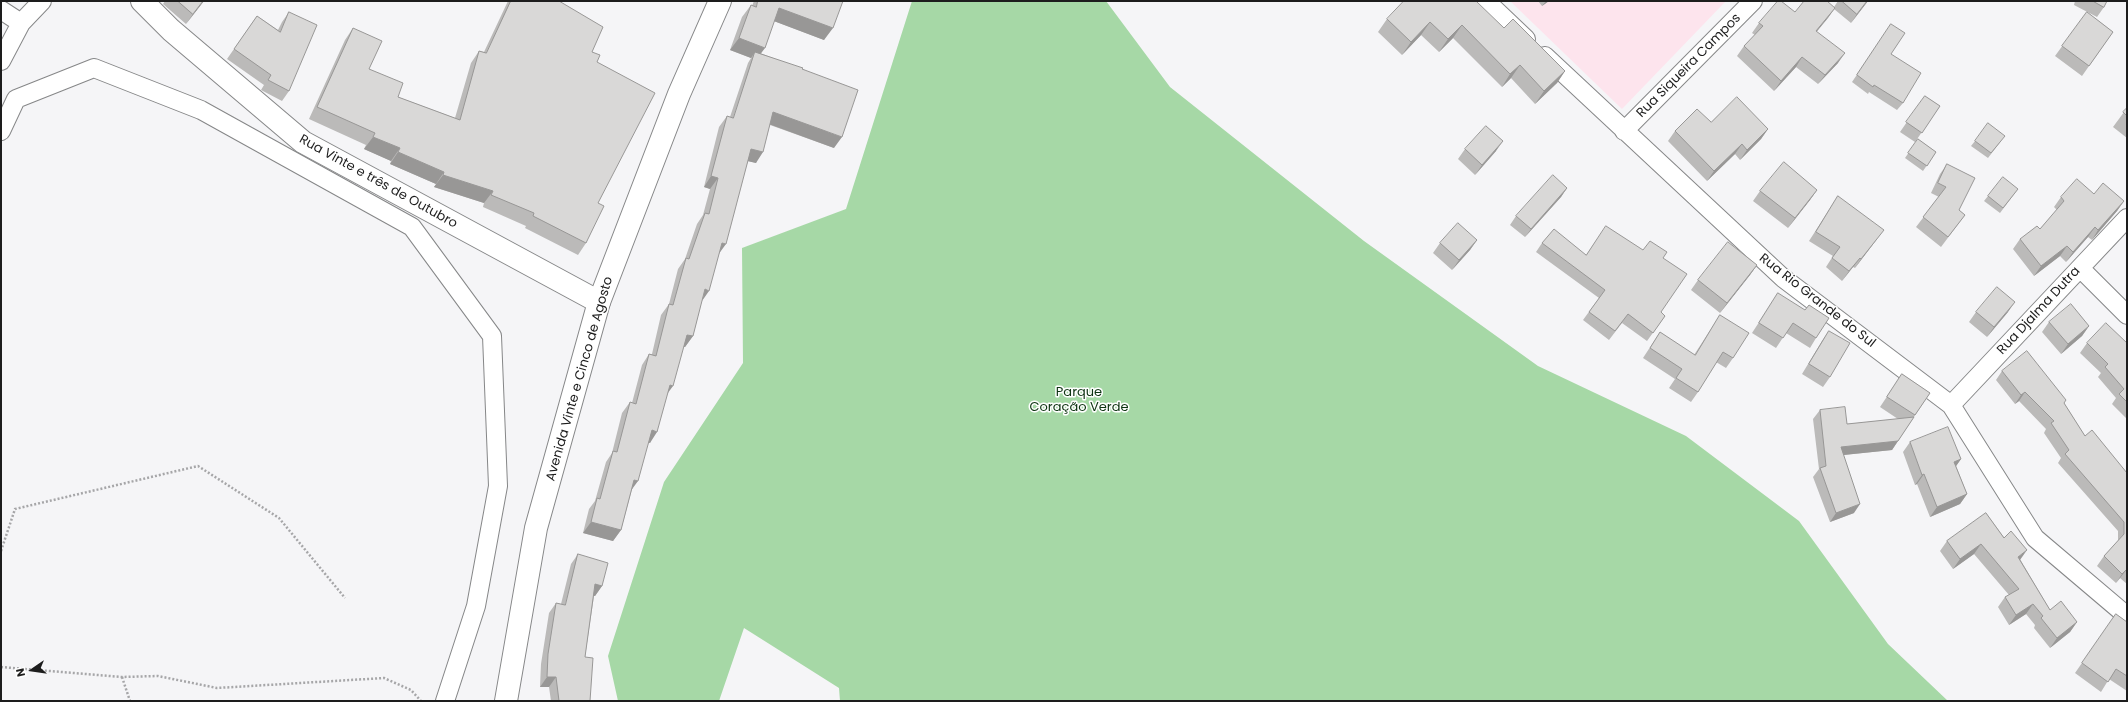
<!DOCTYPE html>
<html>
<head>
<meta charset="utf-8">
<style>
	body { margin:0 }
	#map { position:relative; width:2128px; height:702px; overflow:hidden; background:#f5f5f7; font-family:Poppins,sans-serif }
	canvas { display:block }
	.frame { position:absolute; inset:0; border:2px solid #1d1d1d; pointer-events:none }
	.north { position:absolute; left:12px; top:650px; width:40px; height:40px; -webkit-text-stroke:3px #fff; paint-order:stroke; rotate:257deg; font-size:11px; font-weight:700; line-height:16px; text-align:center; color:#1d1d1d }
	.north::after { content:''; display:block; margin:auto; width:14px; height:18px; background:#1d1d1d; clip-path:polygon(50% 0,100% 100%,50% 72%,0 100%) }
</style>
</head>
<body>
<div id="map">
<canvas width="2128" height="702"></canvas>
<div class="frame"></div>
<div class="north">N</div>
</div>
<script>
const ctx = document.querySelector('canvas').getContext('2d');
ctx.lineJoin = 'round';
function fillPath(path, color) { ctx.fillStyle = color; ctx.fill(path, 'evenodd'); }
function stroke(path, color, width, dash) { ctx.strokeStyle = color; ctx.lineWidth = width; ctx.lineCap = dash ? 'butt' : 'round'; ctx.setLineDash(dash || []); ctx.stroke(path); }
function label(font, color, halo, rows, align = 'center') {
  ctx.font = font + ' Poppins,sans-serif'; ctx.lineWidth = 3; ctx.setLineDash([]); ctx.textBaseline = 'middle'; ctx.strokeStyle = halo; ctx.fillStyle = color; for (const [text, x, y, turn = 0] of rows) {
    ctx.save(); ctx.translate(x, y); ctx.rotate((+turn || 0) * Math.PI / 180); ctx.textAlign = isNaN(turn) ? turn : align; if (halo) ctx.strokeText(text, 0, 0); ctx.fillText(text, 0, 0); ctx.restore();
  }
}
const industrial = new Path2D(`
	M1510,1H1726L1622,109Z`);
const green = new Path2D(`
	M912,1H1106L1170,87L1364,241L1538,366L1686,436L1799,521L1888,644L1948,701H840L839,688L744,628L719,701H618L608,656L664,482L743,363L742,248L846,209Z`);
const path = new Path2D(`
	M1,551L15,509L198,466L279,518L345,598
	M1,667L122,677L158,676L217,688L384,678L411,690L421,701
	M122,677L130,701`);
const minor = new Path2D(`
	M1486,1L1526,39
	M1,10L21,23
	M1545,56L1783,278L1951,405L2035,538L2127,616
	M1,61L21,23L42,1
	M1,131L16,99L94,68L201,110L412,227L492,336L498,486L476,606L445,701
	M1624,131L1753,1
	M2080,268L2127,315
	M1951,405L2127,218`);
const tertiary = new Path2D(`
	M142,1L171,30L303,142L599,302`);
const secondary = new Path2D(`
	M506,701L536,528L599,302L679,94L720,1`);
const wall = new Path2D(`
	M165,1H204L186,24L163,4Z
	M508,1H559L592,52L597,62L598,203L586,243L578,255L525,228L526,226L483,207L484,203L434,187L436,184L390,164L391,161L364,149L366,145L309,119L345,40L353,28L369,69L398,97L455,118L471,63L479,51L484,52Z
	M754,1H843L824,40L774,21L760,53L802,69L834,148L770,125L756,163L748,161L719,254L702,300L693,336L685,347H683L667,394L650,443L648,442L632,489L621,530L613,541L583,533L589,509L595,501L606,462L612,453L622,413L630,402L632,403L642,365L649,354H652L661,315L669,304L678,269L685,259L697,224L703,215L710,189L704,187L719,127L727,116L730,117L748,63L751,58L730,50L742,17L751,5L752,6Z
	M1538,1H1549L1542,6Z
	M1838,1H1868L1851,23L1834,9L1816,32L1838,63L1818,84L1796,67L1774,91L1737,56L1744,46L1755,35L1752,33L1759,23L1795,12L1834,7Z
	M2075,1H2107L2104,7L2097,17L2074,5Z
	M289,12V91L282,101L261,90L264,85L227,59L257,16L278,30L282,22Z
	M2087,12L2113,32L2082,76L2055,56Z
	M1387,19L1504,28L1565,71L1557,83L1535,104L1511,78L1502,87L1453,38L1439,52L1421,35L1402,55L1378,32Z
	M1891,24V54L1903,103L1897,110L1869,92L1868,94L1852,82Z
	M1925,96L1940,106L1915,142L1900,132Z
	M2127,108V138L2113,127Z
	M1768,129L1761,139L1740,160L1735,154L1707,181L1668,141L1675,131Z
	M1918,139L1936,152L1923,171L1905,158Z
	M1975,141H2001L1988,158L1971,146Z
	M1465,149L1496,151L1475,175L1458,159Z
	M1947,164L1959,210L1965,215L1941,247L1916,227L1939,197L1931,193L1940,174Z
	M1567,188L1561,197L1525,237L1510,225L1516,216Z
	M2018,189L2000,213L1984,201L1988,196Z
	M1817,190L1810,200L1788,228L1753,201L1760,191Z
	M2094,194L2124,201L2117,211L2092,240L2088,237L2066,262L2060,256L2034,276L2013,249L2020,239L2040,229L2057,210L2054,207L2061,197Z
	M1838,196L1877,239L1855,268L1853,267L1842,281L1826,267L1833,256L1809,241Z
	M1477,240L1470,250L1452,270L1433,253L1440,243Z
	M1542,243L1586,255L1643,250L1663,258L1661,312L1665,316L1647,341L1622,323L1609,340L1583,320L1599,298L1536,252Z
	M1757,265L1750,275L1720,313L1691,290L1698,280Z
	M1778,293L1816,338L1810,348L1786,333L1776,348L1752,333Z
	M1976,312H2008L1987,337L1969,322Z
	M1720,315L1733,358L1726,368L1716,362L1698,392L1691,402L1669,388L1675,379L1643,358L1660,332L1694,355Z
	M2049,322L2089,326L2082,336L2061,354L2042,332Z
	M1829,331L1830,377L1823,387L1802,374L1822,341Z
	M2087,343H2127V419L2112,404L2116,398L2098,377L2101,373L2080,353Z
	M2002,371L2064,403L2085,436L2127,473V584L2120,578L2116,583L2097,566L2104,556L2118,541V531L2058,463L2061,458L2044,433L2046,429L2019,401L2015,404L1996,380Z
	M1902,374L1930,393L1892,450L1843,455L1854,513L1830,522L1813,477L1819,469L1813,419L1820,410L1847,424L1898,419L1880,407Z
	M1910,442L1961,459L1956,466L1967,494L1960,504L1930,517L1917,484L1915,485L1903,452Z
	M1986,513L2020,559L2050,610L2077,622L2070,632L2050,648L2034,628L2035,625L2026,614L2009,625L1998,607L2005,597L2009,595L1974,554L1953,569L1940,551L1947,541Z
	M578,554L602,586L595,596H594L585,657L590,701H551L549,687H540L541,664L549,613L556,603L561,604L571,564Z
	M2116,614L2127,622V691L2109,679L2101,692L2075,673Z`);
const shadedWall = new Path2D(`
	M203,1H204L186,24L193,14Z
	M1546,1H1549L1542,6Z
	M1867,1H1868L1851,23L1857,14Z
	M779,8L833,28L824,40L771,20Z
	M1835,8L1828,18L1809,41L1816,31Z
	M1430,22L1421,35L1402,55L1411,42Z
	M1462,25L1453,38L1439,52L1448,39Z
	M739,38L765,48L756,60L755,52L751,58L730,50Z
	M1845,53L1838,63L1818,84L1825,75Z
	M1802,57L1796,67L1774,91L1781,81Z
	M1520,65L1511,78L1502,87L1510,74Z
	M1565,71L1557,83L1535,104L1544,91Z
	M773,112L842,137L834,148L766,123Z
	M1768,129L1761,139L1740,160L1747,150Z
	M373,137L400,148L391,161L364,149Z
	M1503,141L1496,151L1475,175L1482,165Z
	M1742,144L1735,154L1707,181L1714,171Z
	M751,149L763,152L756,163L743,160Z
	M398,152L444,172L436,184L390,164Z
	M443,175L493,191L484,203L434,187Z
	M711,176L718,178L710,189L704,187Z
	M1567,188L1561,197L1525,237L1531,229Z
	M1817,190L1810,200L1788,228L1795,218Z
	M2124,201L2117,211L2092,240L2098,230Z
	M2095,227L2088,237L2066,262L2073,252Z
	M1884,230L1877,239L1855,268L1861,259Z
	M1477,240L1470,250L1452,270L1459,260Z
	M722,243L726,244L718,255Z
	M2067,246L2060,256L2034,276L2041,266Z
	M1860,258L1853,267L1842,281L1849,271Z
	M1757,265L1750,275L1720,313L1727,303Z
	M705,289L709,291L702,301Z
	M2015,302L2008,312L1987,337L1994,327Z
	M2089,326L2082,336L2061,354L2068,344Z
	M687,335L693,336L685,347L679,345Z
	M670,385L673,386L665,397Z
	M2025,392L2019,401L2015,404L2021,395Z
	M652,430L657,432L650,443L644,441Z
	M1898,441L1892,450L1834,456L1841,447Z
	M1961,459L1954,469V462Z
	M1924,474L1917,484L1915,485L1922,475Z
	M634,480L638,481L630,492Z
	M1967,494L1960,504L1930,517L1937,507Z
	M1860,504L1854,513L1830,522L1836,513Z
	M591,522L621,530L613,541L583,533Z
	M1981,544L1974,554L1953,569L1960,559Z
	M2027,550L2020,560L2018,557Z
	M2127,569L2120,578L2116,583L2122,574Z
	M595,584L602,586L595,596L588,594Z
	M2033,604L2026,614L2009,625L2016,615Z
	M2077,622L2070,632L2050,648L2057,638Z
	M547,677H556L549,687H540Z`);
const building = new Path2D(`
	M178,1H203L193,14Z
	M511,1H559L603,27L592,52L600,55L597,62L655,93L598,203L604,206L586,243L533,216L534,213L491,195L493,191L443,175L444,172L398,152L400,148L373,137L375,133L317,107L353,28L382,41L369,69L403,83L398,97L460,120L479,51L486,53Z
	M758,1H843L833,28L779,8L765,48L739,38L751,5L756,7Z
	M1404,1H1476L1504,28L1513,19L1565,71L1544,91L1520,65L1510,74L1462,25L1448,39L1430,22L1411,42L1387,19Z
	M1778,1H1781L1795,12L1804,1H1827L1835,8L1816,31L1845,53L1825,75L1802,57L1781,81L1744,46L1763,26L1759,23Z
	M1842,1H1867L1857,14Z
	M2093,1H2107L2104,7Z
	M289,12L317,25L289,91L268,80L271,75L234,49L257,16L280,32Z
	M2087,12L2113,32L2089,66L2062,46Z
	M1891,24L1905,33L1891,54L1921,73L1903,103L1874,85L1873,87L1857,75Z
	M755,52L803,68L802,69L858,90L842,137L773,112L763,152L751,149L726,244L722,243L709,291L705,289L693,336L687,335L673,386L670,385L657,432L652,430L638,481L634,480L621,530L591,522L597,498L600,499L613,451L617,452L630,402L636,404L649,354L656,356L669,304L673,305L686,258L689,259L705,213L709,214L718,178L711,176L727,116L733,118Z
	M1925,96L1940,106L1922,133L1906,122Z
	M1737,97L1768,129L1747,150L1742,144L1714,171L1675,131L1697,109L1711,122Z
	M2127,108V116L2123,112Z
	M1988,123L2005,136L1991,153L1975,141Z
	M1486,126L1503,141L1482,165L1465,149Z
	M1918,139L1936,152L1927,166L1908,153Z
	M1784,162L1817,190L1795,218L1760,191Z
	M1947,164L1975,178L1959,210L1965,215L1948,237L1923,217L1946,187L1938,183Z
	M1553,175L1567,188L1531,229L1516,216Z
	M2003,177L2018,189L2003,208L1988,196Z
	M2077,179L2094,194L2103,183L2124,201L2098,230L2095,227L2073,252L2067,246L2041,266L2020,239L2037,226L2040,229L2064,201L2061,197Z
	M1838,196L1884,230L1861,259L1860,258L1849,271L1832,258L1840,247L1816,232Z
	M1458,223L1477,240L1459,260L1440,243Z
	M1606,226L1643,250L1650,241L1667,252L1663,258L1687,274L1661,312L1665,316L1653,333L1628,314L1615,331L1589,312L1605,290L1542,243L1554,229L1586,255Z
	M1728,242L1757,265L1727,303L1698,280Z
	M1997,287L2015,302L1994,327L1976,312Z
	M1778,293L1805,310L1809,305L1829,318L1816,338L1793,323L1783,338L1759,323Z
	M2071,304L2089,326L2068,344L2049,322Z
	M1720,315L1749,333L1733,358L1723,352L1698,392L1676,378L1682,369L1650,348L1660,332L1695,355Z
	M2106,323L2127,343V402L2119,394L2124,389L2105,367L2108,364L2087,343Z
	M1829,331L1850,343L1830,377L1809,364Z
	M2027,351L2066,400L2064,403L2085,436L2092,430L2127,473V569L2122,574L2104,556L2124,534V522L2065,454L2069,450L2051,423L2054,421L2025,392L2021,395L2002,371Z
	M1902,374L1930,393L1915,415L1887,397Z
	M1845,407L1847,424L1914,417L1898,441L1841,447L1860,504L1836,513L1820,468L1826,466L1820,410Z
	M1948,427L1961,459L1954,462L1967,494L1937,507L1924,474L1922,475L1910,442Z
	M1986,513L2004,538L2011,531L2027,550L2018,557L2050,610L2061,601L2077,622L2057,638L2041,618L2043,616L2033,604L2016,615L2005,597L2019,589L1981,544L1960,559L1947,541Z
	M578,554L608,563L602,586L595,584L585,657L593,658L590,701H559L556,677H547L548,654L556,603L565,605Z
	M2116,614L2127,622V676L2116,669L2108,682L2082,663Z`);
const streetNames = [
	["Rua Siqueira Campos",1689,66,-45],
	["Rua Vinte e três de Outubro",378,182,29],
	["Rua Rio Grande do Sul",1817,301,38],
	["Rua Djalma Dutra",2039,311,-47],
	["Avenida Vinte e Cinco de Agosto",580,379,-74]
];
const parkNames = [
	["Parque",1079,393],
	["Coração Verde",1079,408]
];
fillPath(industrial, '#fde4ed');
fillPath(green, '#a6d8a6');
stroke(minor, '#868788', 20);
stroke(tertiary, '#868788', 24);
stroke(secondary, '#868788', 24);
stroke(path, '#a6a6a8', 2.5, [2, 2]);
stroke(minor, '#fff', 18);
stroke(tertiary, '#fff', 22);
stroke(secondary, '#fff', 22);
fillPath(wall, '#bbbab9');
fillPath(shadedWall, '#989796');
fillPath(building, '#d9d8d7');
stroke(building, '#989796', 1);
label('13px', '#1d1d1d', '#fff', streetNames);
label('13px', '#0d3311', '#fff', parkNames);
</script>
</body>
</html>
